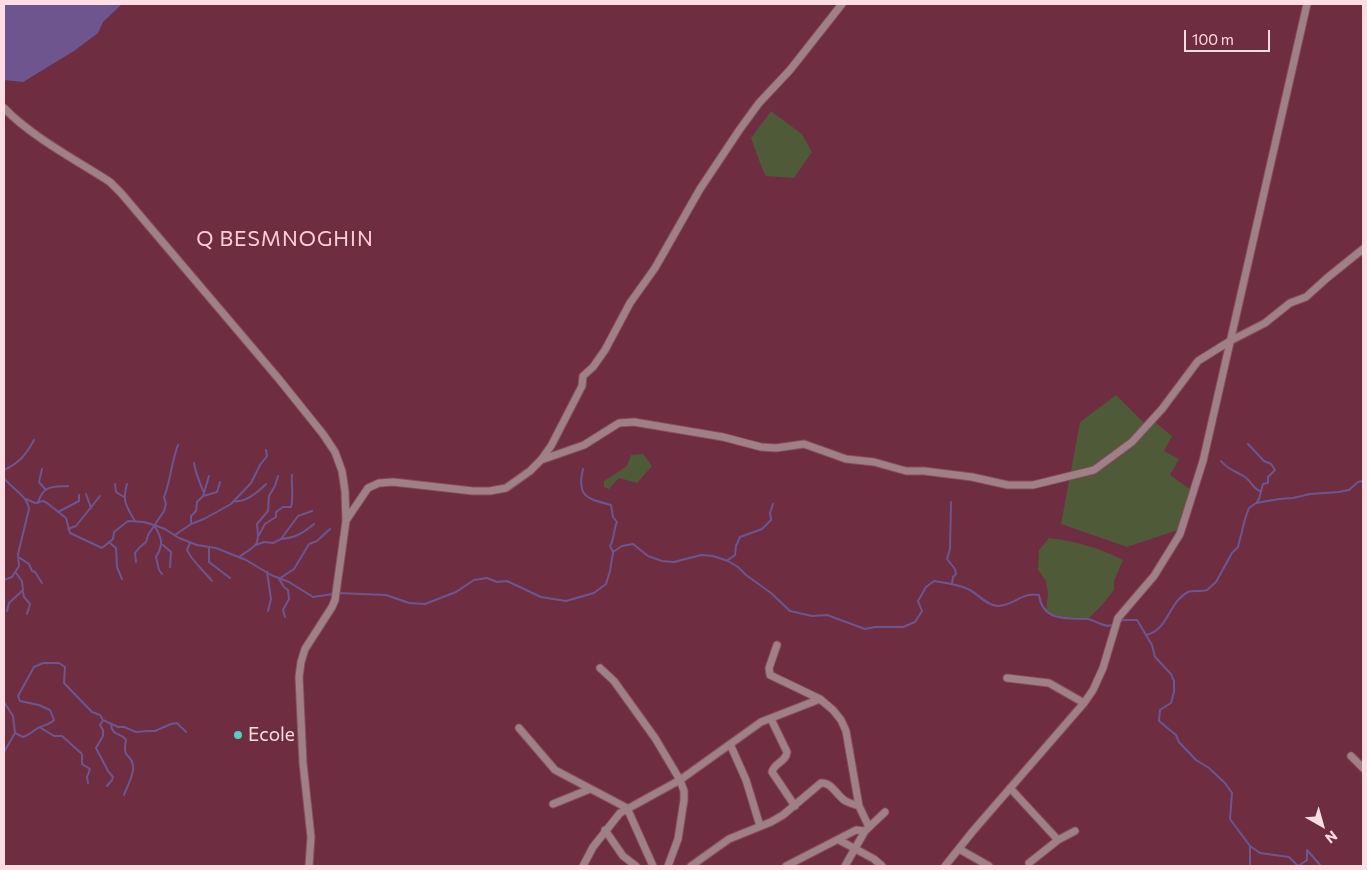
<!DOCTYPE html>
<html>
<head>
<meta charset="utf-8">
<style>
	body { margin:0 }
	#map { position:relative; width:1367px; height:870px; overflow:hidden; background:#6e2d40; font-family:Commissioner,sans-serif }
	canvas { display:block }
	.frame { position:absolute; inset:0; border:5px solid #ffdde4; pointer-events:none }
	.north { position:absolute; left:1297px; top:800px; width:50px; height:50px; -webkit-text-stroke:4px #6e2d40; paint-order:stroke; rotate:142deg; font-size:14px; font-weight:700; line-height:20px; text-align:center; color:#ffdde4 }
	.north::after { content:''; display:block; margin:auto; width:18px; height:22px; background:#ffdde4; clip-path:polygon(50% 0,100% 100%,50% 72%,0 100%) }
	.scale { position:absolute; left:1184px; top:30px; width:86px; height:22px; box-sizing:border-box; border:2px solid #ffdde4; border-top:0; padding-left:6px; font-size:15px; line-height:18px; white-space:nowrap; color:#ffdde4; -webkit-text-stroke:4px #6e2d40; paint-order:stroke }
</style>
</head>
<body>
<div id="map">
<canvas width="1367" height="870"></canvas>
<div class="frame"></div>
<div class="north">N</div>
<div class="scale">100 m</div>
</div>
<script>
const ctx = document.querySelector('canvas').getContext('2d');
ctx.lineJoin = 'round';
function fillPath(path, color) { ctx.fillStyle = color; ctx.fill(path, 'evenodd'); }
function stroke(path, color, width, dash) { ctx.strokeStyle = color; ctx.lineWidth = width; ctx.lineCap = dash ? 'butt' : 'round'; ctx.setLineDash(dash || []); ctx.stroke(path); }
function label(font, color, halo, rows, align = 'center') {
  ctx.font = font + ' Commissioner,sans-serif'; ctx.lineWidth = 4; ctx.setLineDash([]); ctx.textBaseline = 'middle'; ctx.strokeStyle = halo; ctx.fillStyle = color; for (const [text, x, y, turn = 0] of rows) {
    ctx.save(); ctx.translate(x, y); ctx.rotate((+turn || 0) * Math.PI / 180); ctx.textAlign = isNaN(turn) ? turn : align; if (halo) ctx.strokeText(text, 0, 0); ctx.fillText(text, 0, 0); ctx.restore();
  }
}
const green = new Path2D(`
	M771,111L802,134L812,152L794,178L766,176L763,171L751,138Z
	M1116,395L1146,425L1151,419L1172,436L1164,451L1179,459L1170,475L1191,490L1178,530L1127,547L1061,524L1080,422Z
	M643,454L652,466L637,483L619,478L609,489L604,487V481L627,466L631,455Z
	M1049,538C1075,541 1100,548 1123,560L1114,581V590L1102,605L1088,619L1078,620L1053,616L1046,611L1048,594L1046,581L1038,570L1039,550Z`);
const water = new Path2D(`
	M4,4H122L103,22L98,33L74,51L23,82L4,80Z`);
const stream = new Path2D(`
	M1248,444L1264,461L1271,464L1275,470L1268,477V483L1263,484L1259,499L1256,503
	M1221,461C1228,470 1236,471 1245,477C1252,482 1252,488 1260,491
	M194,463C196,475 199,480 203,491
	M42,469L39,482L45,489
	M583,469C576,498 589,499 611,505L613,517L617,522C613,530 615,537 610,546L613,552
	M4,470C19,463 26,455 34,440
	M4,478C11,488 28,496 29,509L18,554L19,566L12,577L4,580
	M115,484L116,492L124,497
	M127,484C122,501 126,506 135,521
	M86,494L91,508
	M203,496L217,492L220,482
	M26,499L35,503L43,501L47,503L66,518L70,533L102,548L113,539L114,532L128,521L144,522L154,525L165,529L179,538L197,545L216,548L246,560L271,575L289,582L313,597L333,594
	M234,501C245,503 258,492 266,484
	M951,502L950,549L947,559L955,569L956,574L953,577L952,583
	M38,503C43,485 52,487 68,486
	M58,512L79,501V495
	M191,523V516L196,511L197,502L203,496L209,476
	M154,525C162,538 164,544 156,557L159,570L162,574
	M68,529L76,526L100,496
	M175,535L191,524L204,519L231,504L251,483L260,465L267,456L266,450
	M259,535L265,524L276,517V512L283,507H291C294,498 291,485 292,475
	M281,539C295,538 303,533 314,524
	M110,543L116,548L117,567L122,579
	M190,543L187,550C191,560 205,572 212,581
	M163,545L171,552L170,567
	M256,545L264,542L273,543L281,539L298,516L312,511
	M209,547V562L230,578
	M239,557C256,544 260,549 257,524L268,511L269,496L275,486L278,476
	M20,558L29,564L32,571L35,572L42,583
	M728,560L735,555L736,546L740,537L762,529L771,520L770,513L773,504
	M136,562L135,553L139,548L146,542L148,535L164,511L166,504L164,497C171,480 171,463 178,445
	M267,572L271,599L268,611
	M23,592L24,597L30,604L27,614
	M338,593L386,595L409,603L425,604L456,592L474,580L487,578L497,582L507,581L541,597L566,601L594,593L606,584L610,571L613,552L622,546L633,544L648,556L662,561L674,562L701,555L713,556L728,561L738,567L746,575L771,593L790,611L812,616L827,615L865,629L875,627H903L915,622L922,611L918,601L926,587L934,581C946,583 957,584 968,589C977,593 987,606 998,606C1015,605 1021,592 1039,595C1043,622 1066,618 1087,619C1096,620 1103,628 1113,625
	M7,611L9,603L23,590L22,581L16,573
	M285,617L283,610L289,599L288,590L284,587L279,579L294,569L309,544L317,541L330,529
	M1119,622L1123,620H1137L1146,635C1168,631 1169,601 1188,592C1193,590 1201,592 1207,590L1216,582L1232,553L1238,547L1245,519L1249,508L1256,503L1279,499L1293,498L1310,494L1339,492L1349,490L1358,482L1363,481
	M1146,635L1152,645L1155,657L1171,674L1174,681V692L1171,703L1160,710L1159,721L1176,735L1179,742L1196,760L1209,768L1225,783L1232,793L1230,819L1250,846V866
	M4,702L13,716L15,733L4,752
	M103,720L100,725L103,730V736L96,748L108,771L113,777L112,780L107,786
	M111,724C112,737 121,732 126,740C122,760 131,753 133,765C135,774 127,786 124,795
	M41,728L54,736H62L82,754V764L90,769L87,777L88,783
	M15,733L23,737C29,735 33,731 38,728C44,725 49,725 54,720L50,710L39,705L20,701L18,696L34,667L43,663H59L65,667L64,683L92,712L100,715L103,720L118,727H124L136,732L147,731H155L171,724L177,723L186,732
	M1250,846L1260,853L1289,857L1298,866L1307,860V850L1321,866`);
const minor = new Path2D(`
	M4,108C32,137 76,160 110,182L121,193L278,378L323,434L335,452L342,471L345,491L346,521L335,600L332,607L305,649L301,662L299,677L303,763L311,837L309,866
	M541,460L584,445L619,423L634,422L723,437L761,447L776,448L804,444L846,459L874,462L906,471H924L972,477L1008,485H1033L1094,470L1132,442L1162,409L1198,361L1230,341L1265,323L1290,303L1306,297L1327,278L1363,249
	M347,519L368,488L379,483L393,482L473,491H490L506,488L530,471L541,460L551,446L582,386L583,376L593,367L605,350L630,303L655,268L700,189L740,129L759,103L790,70L842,4
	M777,645L769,668L770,675L820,699L833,710L841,720L846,731L859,806L869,827
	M600,668L614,681L655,738L680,780L684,791V800L678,839L668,866
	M1007,678L1049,683L1084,703
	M771,719L787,752C786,762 774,763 772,772L795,806
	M519,728L555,770L627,808L653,866
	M730,744L746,780L760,826
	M1351,756L1363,768
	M1010,788L1058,840
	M553,804L590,789
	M605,830L623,856L636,866
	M839,840L874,859L882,866
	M959,849L989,866
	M1029,863L1058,840L1075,831
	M583,866L593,847L620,813L680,780L761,722L820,699
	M691,866L729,839L771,822L783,815L821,783C831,782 836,794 844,800C848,803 854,804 859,806
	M786,866L856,830L865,831
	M845,866L865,831L885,812
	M945,866L973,831L1084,703L1093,690L1103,668L1118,618L1154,576L1180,534L1203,461L1307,4`);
const markers = [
	[238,735,5,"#58cec0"]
];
const poiNames = [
	["Ecole",248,735]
];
const quarterNames = [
	["Q BESMNOGHIN",285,239]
];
fillPath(green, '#4e5a38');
fillPath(water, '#6f558d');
stroke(stream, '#6f558d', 2);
stroke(minor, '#884d5e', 9);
stroke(minor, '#a08087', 7);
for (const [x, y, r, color] of markers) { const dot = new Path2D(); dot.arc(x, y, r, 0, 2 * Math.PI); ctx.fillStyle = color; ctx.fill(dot); stroke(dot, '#6e2d40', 2); }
label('19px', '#ffdde4', '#6e2d40', poiNames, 'left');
ctx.letterSpacing = '1px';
label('21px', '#fecdd7', '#6e2d40', quarterNames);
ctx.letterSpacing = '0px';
</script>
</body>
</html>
